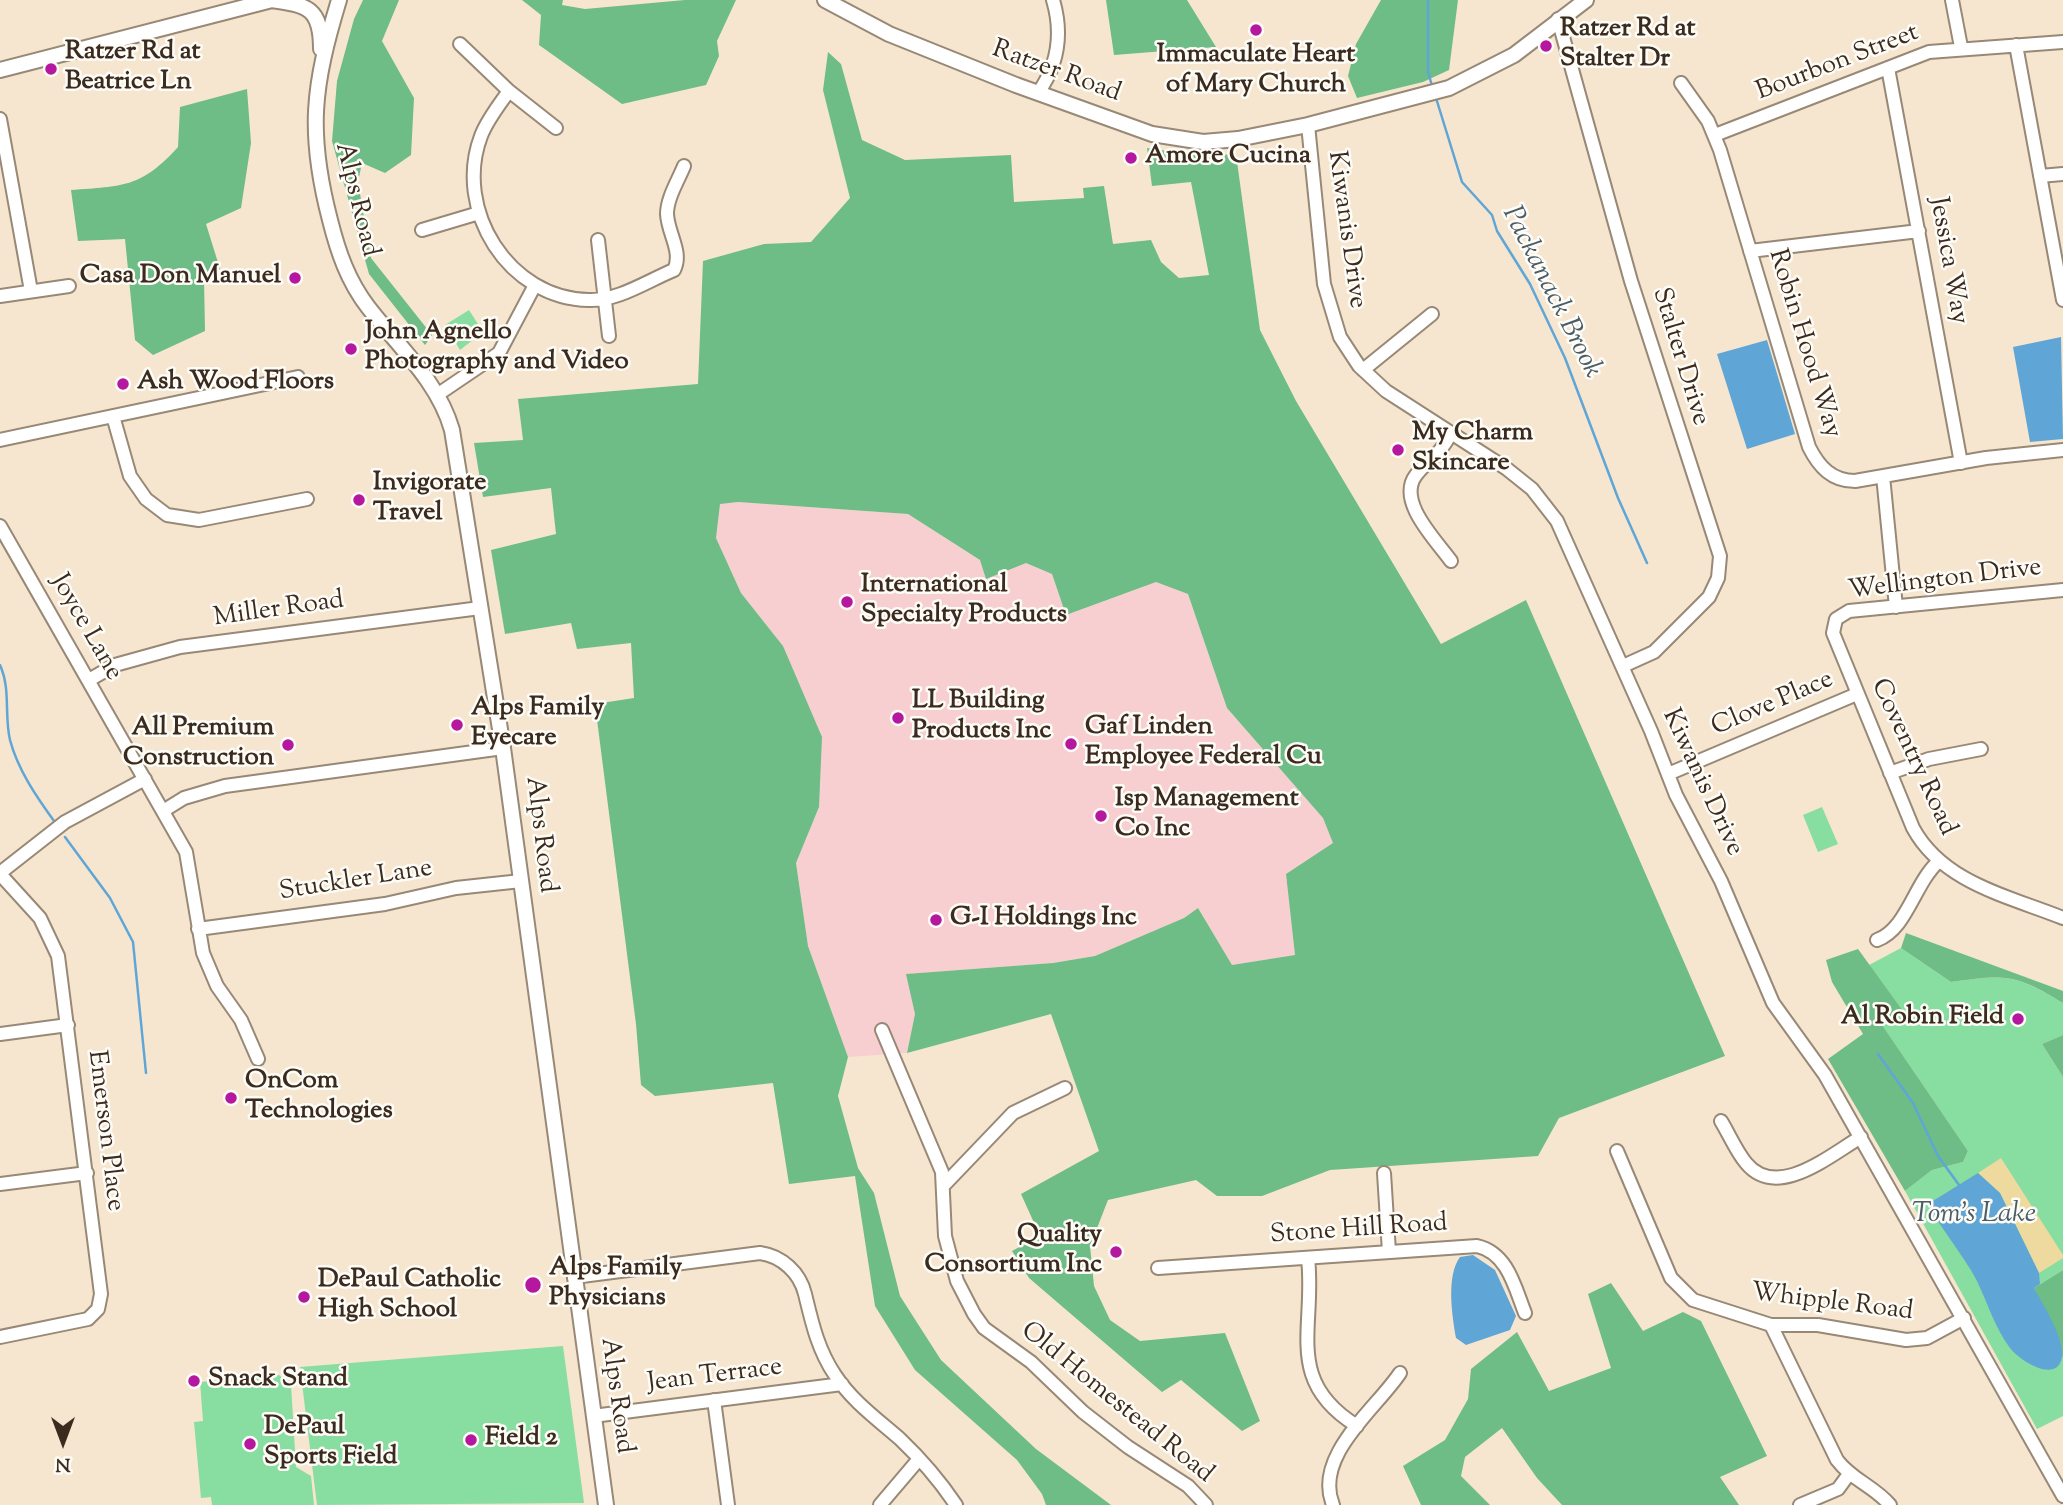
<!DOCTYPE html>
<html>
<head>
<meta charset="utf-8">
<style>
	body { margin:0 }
	#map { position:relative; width:2063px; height:1505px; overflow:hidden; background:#f6e6cf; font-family:"Sorts Mill Goudy",serif }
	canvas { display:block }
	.north { position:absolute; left:28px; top:1407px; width:70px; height:70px; -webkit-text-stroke:5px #fdfcf7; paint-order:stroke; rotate:180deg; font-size:19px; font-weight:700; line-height:28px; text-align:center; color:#3b2a1e }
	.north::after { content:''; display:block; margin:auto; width:24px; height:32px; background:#3b2a1e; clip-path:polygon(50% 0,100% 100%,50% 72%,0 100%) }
</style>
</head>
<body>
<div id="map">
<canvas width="2063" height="1505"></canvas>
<div class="north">N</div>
</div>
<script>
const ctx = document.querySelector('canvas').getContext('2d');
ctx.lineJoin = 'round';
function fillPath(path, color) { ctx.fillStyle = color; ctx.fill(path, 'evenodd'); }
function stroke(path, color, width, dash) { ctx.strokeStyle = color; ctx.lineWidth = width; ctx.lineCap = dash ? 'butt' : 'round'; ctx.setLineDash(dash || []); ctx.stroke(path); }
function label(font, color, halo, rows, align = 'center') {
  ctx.font = font + ' "Sorts Mill Goudy",serif'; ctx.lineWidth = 5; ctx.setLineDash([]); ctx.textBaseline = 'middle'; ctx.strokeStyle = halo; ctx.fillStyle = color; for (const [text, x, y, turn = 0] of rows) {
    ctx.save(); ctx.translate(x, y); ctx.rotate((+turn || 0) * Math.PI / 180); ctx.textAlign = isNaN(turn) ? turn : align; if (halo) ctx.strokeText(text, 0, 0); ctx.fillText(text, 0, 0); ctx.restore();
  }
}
const built = new Path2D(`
	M738,502L908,514L980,560L1026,563L1052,574L1066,615L1156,582L1188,594L1227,708L1323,818L1334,843L1286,874L1295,955L1232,965L1198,908L1184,918L1095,956L1053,963L907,974L915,1014L907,1053L848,1057L808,946L796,863L819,807L783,646L741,593L716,538L720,503Z`);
const green = new Path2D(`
	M469,310L483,332L460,350L445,325Z
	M1822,807L1838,844L1818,852L1803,815Z
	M1901,948L1951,982C2005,974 2015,974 2063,1003V1035L2042,1044L2063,1077V1270L2034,1288L2057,1332L2063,1358V1416L2037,1429L1905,1191L1932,1170L1963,1162L1968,1151L1881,1024L1902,1010L1869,965Z
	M563,1346L584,1503L317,1505L300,1367Z
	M279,1375L291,1385L296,1467L311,1476L314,1505H212L211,1497L201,1498L194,1422L203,1421L200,1382Z`);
const forest = new Path2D(`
	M363,0H399L382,41L414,98L411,155L385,173L362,163L358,182L371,258L432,335L425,345L369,274L332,141L337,81L354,19Z
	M522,0H563L562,5L585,9L685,0H736L717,41L719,56L706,85L622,104L539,45L541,15Z
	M1106,0H1187L1216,47L1114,55Z
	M1381,0H1458L1449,70L1423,82L1357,98L1348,76L1356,44Z
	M828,52L841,64L862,140L905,160L1011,155L1014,202L1084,198L1083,188L1104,186L1113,244L1151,240L1161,262L1179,278L1209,275L1191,182L1152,186L1147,148L1202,156L1236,154L1260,330L1296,401L1441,644L1526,600L1725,1056L1559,1118L1538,1156L1330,1170L1262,1196H1217L1196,1180L1108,1200L1090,1246L1094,1286L1110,1320L1140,1341L1225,1333L1260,1421L1242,1431L1181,1380L1162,1392L1029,1278L1012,1251L1040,1236L1021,1194L1099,1151L1051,1014L907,1053L915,1014L906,974L1053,963L1095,956L1184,918L1198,908L1232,965L1295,955L1286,874L1333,843L1323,818L1227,708L1188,594L1156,582L1066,615L1052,574L1026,563L986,579L980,560L908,514L738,502L720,504L716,538L741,593L783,646L822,737L819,807L796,863L808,946L848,1057L838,1096L858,1168L874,1193L900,1296L941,1360L1036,1449L1111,1505H1046L1042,1494L1017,1460L915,1370L875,1306L855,1176L789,1184L773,1083L655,1096L641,1085L636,1024L595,704L634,698L631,643L577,649L571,623L505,634L491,550L556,534L551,488L483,497L474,443L523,440L518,399L698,384L703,261L764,244L811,242L850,198L823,90Z
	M247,89L251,143L241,208L206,224L220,269L204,279L205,331L153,355L135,340L125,239L78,241L71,190C123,186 141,188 178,147L180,107Z
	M1906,933L2063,991V1003C2016,974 2005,974 1951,982L1901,948Z
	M1858,949L1903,1011L1882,1025L1968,1151L1963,1162L1932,1170L1905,1191L1828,1059L1863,1034L1832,982L1826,960Z
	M2063,1035V1077L2042,1044Z
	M2063,1270V1358L2034,1288Z
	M1611,1283L1643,1331L1683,1312L1701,1321L1767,1456L1720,1477L1739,1505H1562L1537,1478L1502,1428L1465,1457L1461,1476L1490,1505H1421L1403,1466L1445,1440L1468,1399L1471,1369L1517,1332L1549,1391L1611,1368L1588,1294Z`);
const sand = new Path2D(`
	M2001,1158L2063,1255V1258L2039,1273L2000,1193L1978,1173Z`);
const water = new Path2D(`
	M2061,337L2063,439L2030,442L2013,347Z
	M1767,340L1795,434L1747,449L1717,354Z
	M1978,1173L2000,1193L2039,1273L2040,1284L2034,1288C2044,1307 2063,1335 2062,1357C2057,1385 2019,1360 2010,1348C1995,1328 1988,1304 1977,1281C1963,1254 1942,1231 1928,1204Z
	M1473,1255L1495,1270L1516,1316L1510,1330L1466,1345L1456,1338C1452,1315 1446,1276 1460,1257Z`);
const stream = new Path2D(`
	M1428,0V72L1433,89
	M1436,98L1462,182L1492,215L1497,231L1530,284L1565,358L1618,498L1647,563
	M0,665C11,689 4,715 10,740C18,770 36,796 54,821
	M65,837L110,898L133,942L146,1073
	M1878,1054L1913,1103L1938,1156L1959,1185`);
const minor = new Path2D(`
	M1952,0L1961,47
	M1558,19L1631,281L1720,556L1718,578L1709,597L1654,652L1623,666
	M460,44L509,91L556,128
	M2016,45L2063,300
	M1888,68L1961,463
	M1681,83L1708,121L1720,150L1809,447C1819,467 1832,481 1855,481L1986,458L2063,450
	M509,91C499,105 487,120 481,136C453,210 509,299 589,300C618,301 647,281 674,270C683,252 668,234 667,214C667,198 678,181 684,166
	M1038,93C1058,65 1063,34 1053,0
	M0,119L31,291
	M1308,125L1324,284L1340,337L1359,366L1386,391L1507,469L1532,489L1557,521L1651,731L1676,795L1721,881L1773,1003L1825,1075L2063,1496
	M1715,135L1929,52L2063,42
	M2040,176L2063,174
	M422,230L479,213
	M598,240L609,336
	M1750,251L1919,231
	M0,296L69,286
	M1363,370L1432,314
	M437,395L499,353L535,285
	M113,416L130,476L146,499L167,515L199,520L307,499
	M0,440L298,377
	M1883,476L1896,607
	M0,526L186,852L203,953L217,986L241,1020L258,1059
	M1451,561C1436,540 1396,501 1416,475C1430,457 1439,457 1451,433
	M2063,590L1849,611L1836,619L1833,633L1913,828C1943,883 2008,896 2063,918
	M89,680L115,665L180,647L480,608
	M1890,773L1929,759L1981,749
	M1668,774L1857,694
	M163,811L184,798L225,786L503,748
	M0,873L65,822L145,779
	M0,874L40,918L58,956L101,1294L98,1309L88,1319L0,1337
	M198,929L385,904L456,888L521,881
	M1877,940C1907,929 1914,884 1938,862
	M882,1030L942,1172L945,1236L957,1281L974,1314L984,1328L1031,1362L1083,1412L1128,1447L1188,1486L1206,1505
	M0,1034L68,1025
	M1721,1121C1729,1134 1736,1151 1746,1163C1777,1201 1830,1155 1861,1137
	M1617,1151L1671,1278L1693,1300L1771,1325H1818L1906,1340L1927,1338L1964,1318
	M1384,1173L1389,1252
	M0,1184L87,1173
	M945,1184L1013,1113L1065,1088
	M1308,1258C1316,1328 1283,1380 1357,1426
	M1158,1268L1477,1246C1508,1253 1515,1288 1525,1313
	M574,1277L760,1253C782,1256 800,1273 805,1294C812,1323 818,1350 835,1375C852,1401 877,1419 900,1439C921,1459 940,1481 956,1505
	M1771,1325L1837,1460C1852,1480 1874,1486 1890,1505
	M714,1400L728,1505
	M593,1416L842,1384
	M880,1505L919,1459
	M1333,1505C1313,1456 1376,1409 1400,1373
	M1800,1505L1838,1489L1849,1474`);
const major = new Path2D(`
	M271,0C308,5 321,8 321,49
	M339,0C313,86 307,132 330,220C338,252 348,281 368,307C398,346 438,381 452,430L503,748L606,1505
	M825,0L889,34L1016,85L1152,134L1203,142L1238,139L1308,125L1449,88L1514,55L1586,0
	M0,70L272,0`);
const markers = [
	[1256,30,7,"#b5179e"],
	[1546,46,7,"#b5179e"],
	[51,69,7,"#b5179e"],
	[1131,158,7,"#b5179e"],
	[295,278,7,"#b5179e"],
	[351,349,7,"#b5179e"],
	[123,384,7,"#b5179e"],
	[1398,450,7,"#b5179e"],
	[359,500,7,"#b5179e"],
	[847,602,7,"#b5179e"],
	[898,718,7,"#b5179e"],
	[457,725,7,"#b5179e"],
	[1071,744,7,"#b5179e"],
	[288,745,7,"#b5179e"],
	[1101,816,7,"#b5179e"],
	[936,920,7,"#b5179e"],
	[2018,1019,7,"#b5179e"],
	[231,1098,7,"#b5179e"],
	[1116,1252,7,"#b5179e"],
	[533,1285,9,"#b5179e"],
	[304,1297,7,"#b5179e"],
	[194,1381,7,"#b5179e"],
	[471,1440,7,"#b5179e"],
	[250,1444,7,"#b5179e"]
];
const poiNames = [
	["Ratzer Rd at",1560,31],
	["Stalter Dr",1560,61],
	["Ratzer Rd at",65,54],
	["Beatrice Ln",65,84],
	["Immaculate Heart",1256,57,"center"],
	["of Mary Church",1256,87,"center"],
	["Amore Cucina",1145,158],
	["Casa Don Manuel",281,278,"right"],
	["John Agnello",365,334],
	["Photography and Video",365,364],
	["Ash Wood Floors",137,384],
	["My Charm",1412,435],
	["Skincare",1412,465],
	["Invigorate",373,485],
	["Travel",373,515],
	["International",861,587],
	["Specialty Products",861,617],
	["LL Building",912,703],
	["Products Inc",912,733],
	["Alps Family",471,710],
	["Eyecare",471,740],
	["Gaf Linden",1085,729],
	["Employee Federal Cu",1085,759],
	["All Premium",274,730,"right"],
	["Construction",274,760,"right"],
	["Isp Management",1115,801],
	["Co Inc",1115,831],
	["G-I Holdings Inc",950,920],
	["Al Robin Field",2004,1019,"right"],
	["OnCom",245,1083],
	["Technologies",245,1113],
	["Quality",1102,1237,"right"],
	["Consortium Inc",1102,1267,"right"],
	["Alps Family",549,1270],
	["Physicians",549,1300],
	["DePaul Catholic",318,1282],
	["High School",318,1312],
	["Snack Stand",208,1381],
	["DePaul",264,1429],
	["Sports Field",264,1459],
	["Field 2",485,1440]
];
const streetNames = [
	["Bourbon Street",1838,64,-21],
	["Ratzer Road",1056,73,20],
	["Alps Road",355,200,76],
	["Kiwanis Drive",1345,230,82],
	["Jessica Way",1947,261,80],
	["Robin Hood Way",1803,344,73],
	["Stalter Drive",1679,357,73],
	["Wellington Drive",1945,581,-7],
	["Miller Road",279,611,-8],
	["Joyce Lane",85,628,60],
	["Clove Place",1773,705,-23],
	["Coventry Road",1912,758,65],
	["Kiwanis Drive",1701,783,65],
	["Alps Road",539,835,83],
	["Stuckler Lane",356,882,-9],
	["Emerson Place",104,1131,83],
	["Stone Hill Road",1359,1231,-4],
	["Whipple Road",1832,1304,7],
	["Jean Terrace",715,1377,-7],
	["Alps Road",615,1396,82],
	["Old Homestead Road",1116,1404,39]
];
const waterNames = [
	["Packanack Brook",1550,293,63],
	["Tom's Lake",1974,1216]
];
fillPath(built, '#f7cfd1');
fillPath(green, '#88dda0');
fillPath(forest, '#6ebc86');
fillPath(sand, '#eeda9e');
fillPath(water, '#5fa6d6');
stroke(stream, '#5fa6d6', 2.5);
stroke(minor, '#988876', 16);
stroke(major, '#988876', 18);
stroke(minor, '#fff', 12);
stroke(major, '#fff', 14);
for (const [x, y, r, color] of markers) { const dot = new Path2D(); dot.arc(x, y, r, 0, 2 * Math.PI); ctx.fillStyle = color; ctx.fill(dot); stroke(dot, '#fdfcf7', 2.5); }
label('bold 26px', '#3b2a1e', '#fdfcf7', poiNames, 'left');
label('26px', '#3b2a1e', '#fdfcf7', streetNames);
label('italic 28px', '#495c68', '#fdfcf7', waterNames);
</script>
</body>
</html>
